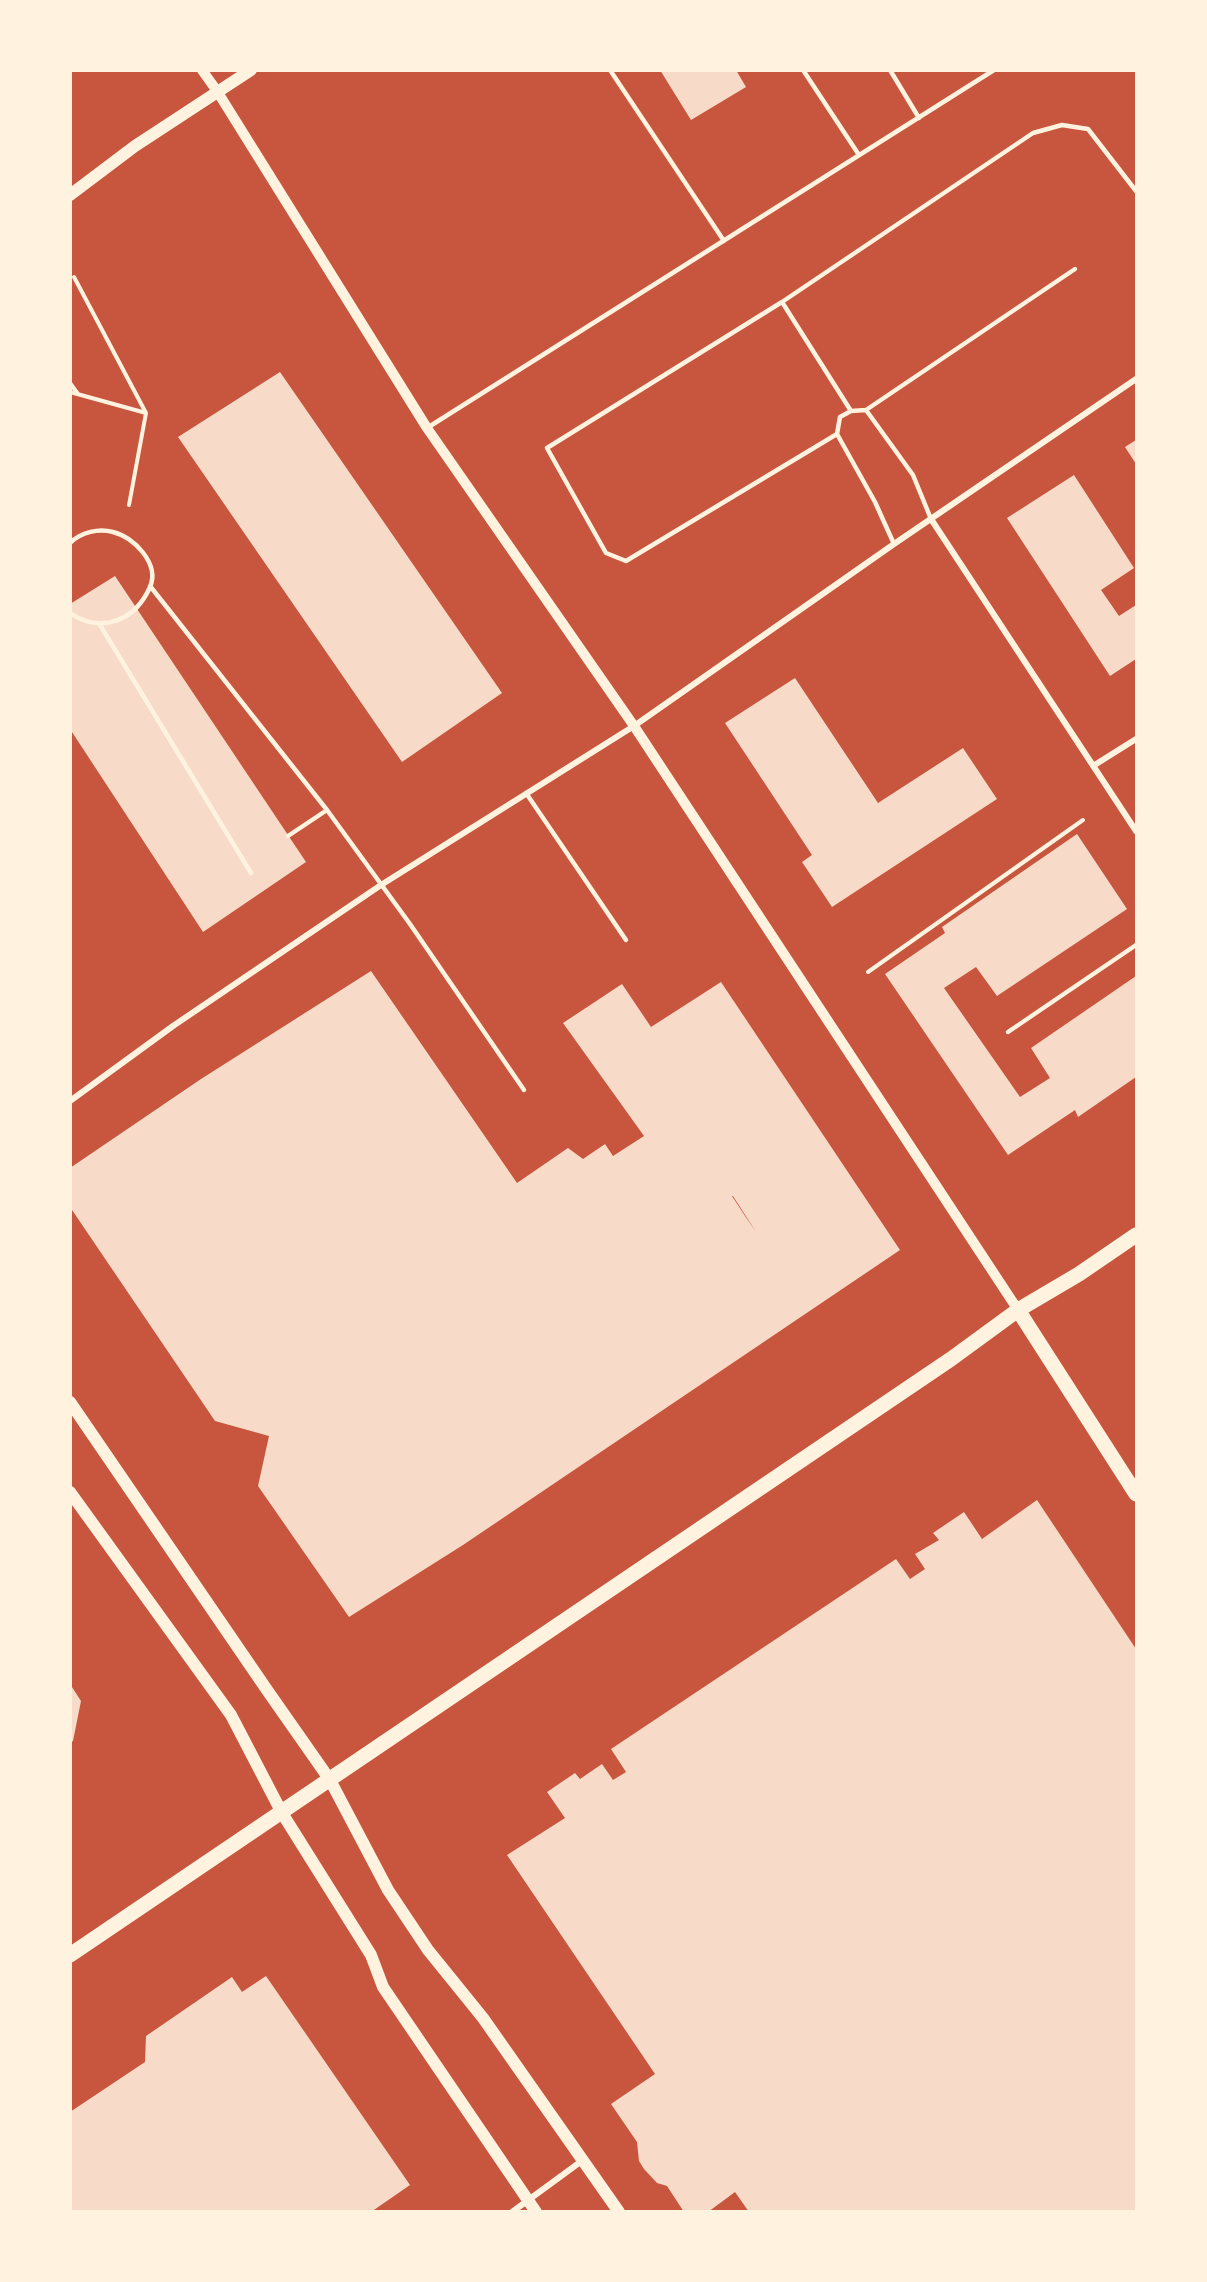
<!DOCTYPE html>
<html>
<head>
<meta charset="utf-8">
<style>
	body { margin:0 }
	#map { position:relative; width:1207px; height:2282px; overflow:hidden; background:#c8553d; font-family:Ubuntu,sans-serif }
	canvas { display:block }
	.frame { position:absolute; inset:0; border:72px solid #fff3e0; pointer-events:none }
</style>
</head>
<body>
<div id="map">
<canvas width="1207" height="2282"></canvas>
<div class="frame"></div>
</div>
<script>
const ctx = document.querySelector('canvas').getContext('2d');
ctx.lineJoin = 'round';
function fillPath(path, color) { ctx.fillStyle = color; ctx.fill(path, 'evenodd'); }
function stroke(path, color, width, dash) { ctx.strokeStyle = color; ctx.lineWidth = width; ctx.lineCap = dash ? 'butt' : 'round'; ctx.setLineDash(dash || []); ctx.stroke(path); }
const building = new Path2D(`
	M660,70H736L746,87L691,120Z
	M280,372L502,693L402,762L178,437Z
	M1136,440V464L1125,447Z
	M1074,475L1134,568L1101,590L1119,616L1136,605V659L1110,676L1007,518Z
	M115,576L306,862L203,932L70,729V604Z
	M795,678L878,803L963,748L997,799L832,907L802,862L812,855L725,723Z
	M1077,834L1127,909L997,996L976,967L944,988L1020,1097L1050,1078L1031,1048L1136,976V1077L1078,1117L1075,1110L1008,1155L885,974L945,933L942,927Z
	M371,971L517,1183L568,1148L583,1159L605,1144L613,1156L644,1136L563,1023L622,984L651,1027L721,982L900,1250L463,1545L349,1617L258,1486L269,1436L215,1421L70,1207V1168L201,1079ZM732,1196H733L756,1232L745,1216Z
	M1037,1500L1136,1649V2212H749L735,2192L708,2212H684L667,2186L657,2183L644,2169L639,2161L637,2142L611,2104L655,2074L507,1855L565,1818L547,1792L575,1773L580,1779L602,1764L613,1780L626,1772L611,1749L896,1559L910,1579L925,1569L915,1554L939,1540L933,1533L964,1512L982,1539Z
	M70,1684L81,1701L73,1741L70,1743Z
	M266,1976L410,2185L371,2212H70V2112L145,2062L146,2036L232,1977L242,1992Z`);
const path = new Path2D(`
	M74,277L146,413
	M70,383L78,394
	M70,392L146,413L129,505
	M868,972L1083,820`);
const service = new Path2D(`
	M610,70L724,241
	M803,70L859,155
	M890,70L919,118
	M782,302L1033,133L1062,125L1088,129L1136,191
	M866,410L1075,269
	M427,428L994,70
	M837,434L626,561L606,553L547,448L782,302L851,411
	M70,543C81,532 99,528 113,532C134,537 160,564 150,587C135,621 101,634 70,613
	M894,544L875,502L837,434L840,417L851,411L866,410L913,475L931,519
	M150,586L327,810
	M100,625L251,873
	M526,793L626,940
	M288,836L327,810L410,924L524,1090
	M1008,1032L1136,945`);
const minor = new Path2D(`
	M931,519L1136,831
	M1093,766L1136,739
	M70,1101L173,1026L381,885L634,726L894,544L1136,379
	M512,2212L583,2160`);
const tertiary = new Path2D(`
	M202,70L217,91L427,428L634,726L1018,1310`);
const secondary = new Path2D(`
	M70,195L135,146L251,70
	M70,1402L267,1690L330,1780L388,1890L428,1950L483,2018L619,2212
	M70,1492L231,1715L282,1813L371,1955L383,1987L536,2212`);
const primary = new Path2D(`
	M1018,1310L1136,1494
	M70,1955L951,1359L1018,1310L1079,1274L1136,1235`);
fillPath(building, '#f7dbc8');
stroke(path, '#fff3e0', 4);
stroke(service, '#fff3e0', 4.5);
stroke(minor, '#fff3e0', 6);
stroke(tertiary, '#fff3e0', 10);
stroke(secondary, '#fff3e0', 12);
stroke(primary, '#fff3e0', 15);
</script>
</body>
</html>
